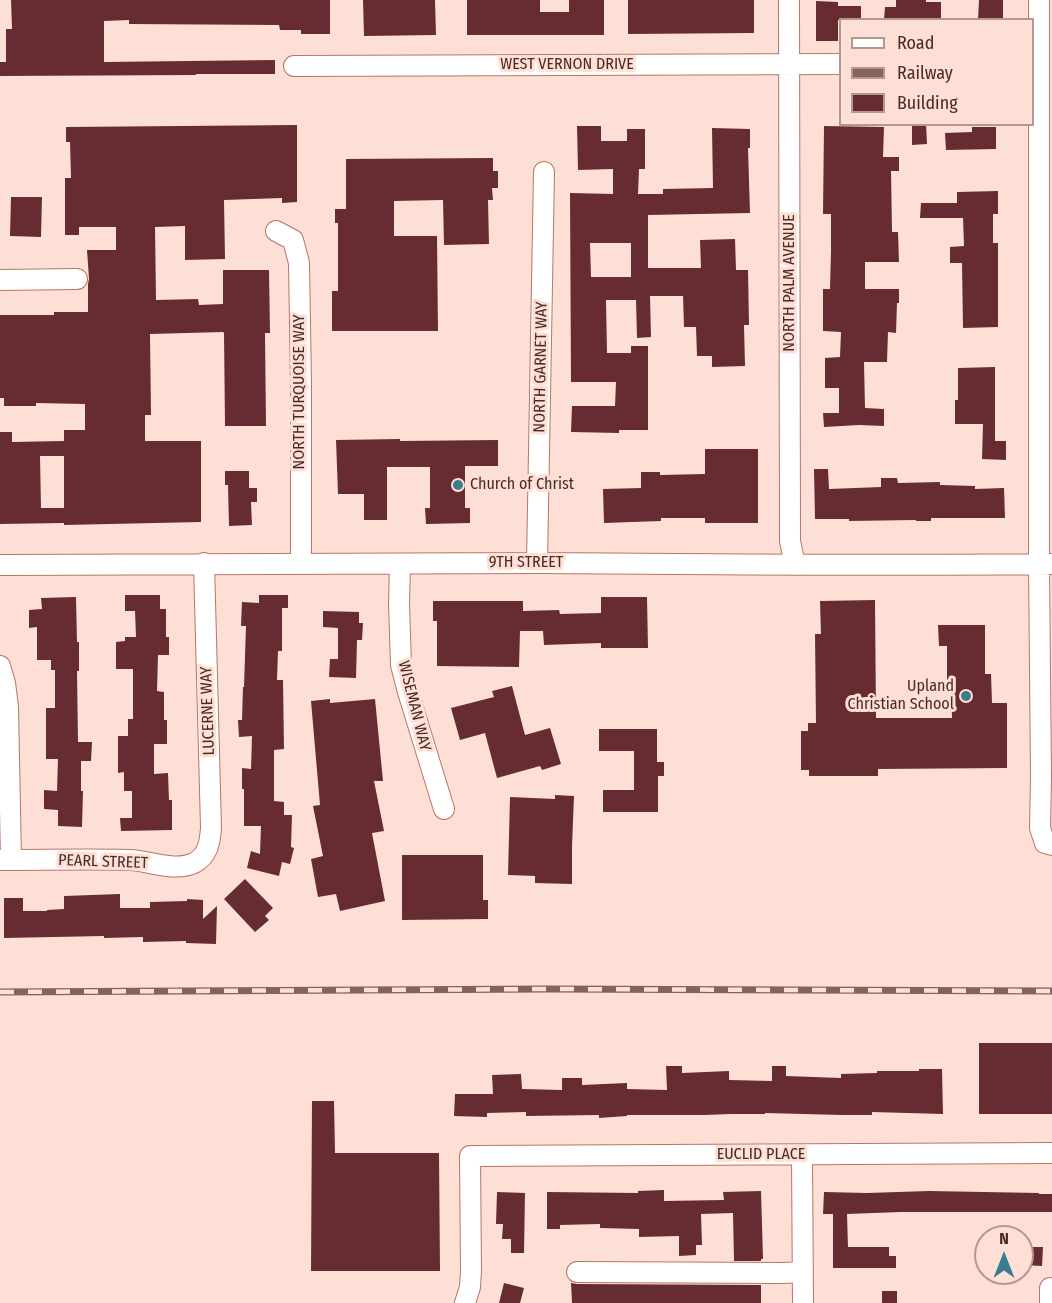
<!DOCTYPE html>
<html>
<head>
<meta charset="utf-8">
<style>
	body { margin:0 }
	#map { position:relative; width:1052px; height:1303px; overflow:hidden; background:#fedfd6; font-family:"Fira Sans Condensed",sans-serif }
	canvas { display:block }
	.legend { position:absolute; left:839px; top:18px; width:195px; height:108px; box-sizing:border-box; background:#fedfd6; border:2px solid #b6978f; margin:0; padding:8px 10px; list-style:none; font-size:18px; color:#492c24 }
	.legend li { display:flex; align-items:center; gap:12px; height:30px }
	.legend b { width:30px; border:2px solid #b6978f }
	.north { position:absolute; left:974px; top:1225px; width:60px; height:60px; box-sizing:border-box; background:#fedfd6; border:2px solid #b6978f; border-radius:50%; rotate:0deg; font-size:16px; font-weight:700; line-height:24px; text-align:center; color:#492c24 }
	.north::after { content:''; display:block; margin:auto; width:21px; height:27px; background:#3b7d8e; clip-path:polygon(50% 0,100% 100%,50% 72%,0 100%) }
</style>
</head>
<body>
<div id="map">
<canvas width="1052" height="1303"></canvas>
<ul class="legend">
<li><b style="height:8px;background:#fff"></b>Road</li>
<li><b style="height:8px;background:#81645b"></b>Railway</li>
<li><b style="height:16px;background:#672c31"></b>Building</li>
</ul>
<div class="north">N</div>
</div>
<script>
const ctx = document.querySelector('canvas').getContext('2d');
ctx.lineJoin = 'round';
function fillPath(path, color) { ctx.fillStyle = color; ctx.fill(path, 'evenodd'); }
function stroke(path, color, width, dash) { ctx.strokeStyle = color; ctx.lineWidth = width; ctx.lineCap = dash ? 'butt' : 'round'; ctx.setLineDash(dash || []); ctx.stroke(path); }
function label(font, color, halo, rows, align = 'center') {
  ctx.font = font + ' "Fira Sans Condensed",sans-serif'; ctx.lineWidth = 6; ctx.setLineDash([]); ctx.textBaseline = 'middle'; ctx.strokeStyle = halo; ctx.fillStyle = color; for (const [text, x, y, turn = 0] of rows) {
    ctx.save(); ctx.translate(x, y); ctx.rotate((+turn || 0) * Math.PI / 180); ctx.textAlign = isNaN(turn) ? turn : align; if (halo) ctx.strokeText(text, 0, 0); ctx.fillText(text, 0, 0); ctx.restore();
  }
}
const building = new Path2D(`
	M11,0H330V34H301V30H280L279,25L129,24V20L104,21V62L275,60V74H196V75L0,76V62H6V29H12Z
	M363,0H435L436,35L364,36Z
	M467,0H540V12H569V0H604V35H467Z
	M628,0H754V33L628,34Z
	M896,0H926V2H941V20H884L885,7H896Z
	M979,0H1003V20H978Z
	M816,1L838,2V6H861V20H838V41H816Z
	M912,124H926L927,144L912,145Z
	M297,125V202L282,203V198L224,200L225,259L185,260V226L155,227L156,300L198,299L199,305L223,304V270H269L270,333H265L266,426H225L224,333L223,332L150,334L151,415H145V441H201V522L64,525V523L0,524V432H12V442L64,441V430H85V404L36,403V406H4V398H0V315H54V312H88V284L89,279L87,250H116V227H79V235H65V178H71L70,142H66V127ZM40,456H64V508H41Z
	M577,126H601V141H627V129H645V169H639L638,194H663V189L713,188L712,128L750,129V148H748L750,213L648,215V268H701L700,240L735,239L736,270H748L749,325H744L745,366L712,367V356H697L696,327H684L683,296H650L651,337L637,338L636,300H606L607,353H631V346H648V430H619V433L571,432L572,406H615L616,382H571L570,193L613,194V169L578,170ZM590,243H631V277H591Z
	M824,126L884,127L883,157H899V171H891L892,232H898L899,262H865V289H899V303H897L896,333L888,332L887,362H864L865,408L884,409V426L859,425L824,427L823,413H839V388H825V358L840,357L841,332L823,331V289H830L831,251V214H823Z
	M972,127H996V149L946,150L945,133L972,132Z
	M493,158V171H498V188H492L493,200H488L489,244L444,245L443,200L394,201V236H437L438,331H332V291H338V223H335V209H346V159Z
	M998,191V214H993V243H998V327L963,328L962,263H950V247L964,246L963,218H920L921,203H957V192Z
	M11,197H42L41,237L10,236Z
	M995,367V441H1006V460L982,459L983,424H955V400H958V368Z
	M400,439V441L498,440V466H465V508H470V523L426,524L425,508H430V467H387V520H364V494H338L336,440Z
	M705,449H758V523H705V518H661V521L604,523L603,489L641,488V472H660V475L705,474Z
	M814,469H828L829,489L881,487V478H897L898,483L940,482V485L975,486V489L1004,488L1005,518H931V521H916V520L849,521V519H815Z
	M225,471H249V488H257V502H251L252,525L229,526L228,485H225Z
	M125,595H160V609H166V637H169V655H158L157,691L164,692V720H167V744H154V774L168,773L169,800H172V830L121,831L120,818H132V791H124V772L118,773V736H128V719H133V669H116V642L125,641V637H136L135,611H125Z
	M259,595H288V608H282V651H278L277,680H283L284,749L274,750V801L284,802V815H292L291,847L294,848L290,864L282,862L279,876L247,868L251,851L260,854L261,826H244V789H242V768L251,769L252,736L239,737L238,720H242L243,687H244L246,626H241L242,602L259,603Z
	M76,597L77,642H79V671H77L78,742H92L91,761H81V791H83L82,827L58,826V810L44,809V790L57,791L58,759H46V708H55V670H51V660H37V627L29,628V610L42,609L41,598Z
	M601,597H647L648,648H601V643L544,645L543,631H520L519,667L437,666V621H433V601H523V611L559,610L560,614L601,613Z
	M875,600L876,718H952L951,687H947V646H939L938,625H985V674H991L992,703H1007V768L878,769V776H809V770H801V731H808V723H816L815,634H821L820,601Z
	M323,611L359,612V623H363L362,640H357L356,678L329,677L330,659H338V628L323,627Z
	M512,686L525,735L550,728L561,764L542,770L540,766L497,778L485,733L460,740L451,708L494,697L492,691Z
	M330,699V703L375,699L383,781H374L384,831L372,833L385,901L340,911L336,894L318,897L311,859L323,856L313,806L320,805L311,701Z
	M599,729H657V762H664V776H658V812H603V790H634V751H599Z
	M555,795L574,796L572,846V884L535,883V876L508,875L510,797L555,799Z
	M402,855H483V900H488V919L402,920Z
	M245,879L273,908L265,916L269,920L255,932L224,899Z
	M120,894V908H150V902L187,901V899L203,900V919L217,906L216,944L186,943V941L143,942V937L104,938V936L4,938V898H23V911H47V910L64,909V896Z
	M979,1043H1052V1114H979Z
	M666,1066H682V1073L729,1071V1080L772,1081V1066H786V1076L841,1078V1074L877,1073V1071H919V1069H942L943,1114L872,1112V1115H842L765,1113V1114H730L705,1115H627V1116L599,1118V1115L526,1116V1112L487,1113V1117L454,1116L455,1094H493L492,1075L521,1074L522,1089L562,1090V1078H582V1085L627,1083V1089L667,1090Z
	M312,1101H334L335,1153H439L440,1271H311Z
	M664,1190V1201L724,1200L723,1192L761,1191L763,1259H761V1261H734L733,1213L701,1214L702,1245H696V1255L679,1256V1236L639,1237V1229L600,1228V1224L560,1225V1229H547V1192L638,1193V1191Z
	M929,1191L1039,1193V1194H1052V1212H901L847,1214L848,1247H889V1256H896V1268H833V1214H823L824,1192L867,1193Z
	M497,1192L525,1193L524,1253H511V1239H502L503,1224H496Z
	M1022,1247H1043L1042,1266L1022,1265Z
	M504,1283L524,1288L520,1303H499Z
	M571,1283L577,1284L761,1285V1303H572Z
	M882,1291H897V1303H882Z`);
const minor = new Path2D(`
	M789,0L790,541L795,565
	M1039,0V564L1041,777L1040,828L1045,843L1052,845
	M294,66L840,64
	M276,231L293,240L299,263L301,384V564
	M0,280L77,279
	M537,563L544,172
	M400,564L399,604L401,665L408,692L444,809
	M0,565C180,564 360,562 539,563C710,564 881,566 1052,564
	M0,666L5,683L8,707L11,860
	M0,860C43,860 87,859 130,860C150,861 175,872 194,863C208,856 210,842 211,828L204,563
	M802,1155L803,1303
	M577,1272L783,1273L802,1272
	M1050,1288V1303
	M465,1303L470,1287L471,1271L470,1156L1052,1153`);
const rail = new Path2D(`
	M0,992L549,989L1052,991`);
const markers = [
	[458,485,6,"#3b7d8e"],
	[966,696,6,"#3b7d8e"]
];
const streetNames = [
	["WEST VERNON DRIVE",567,65],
	["NORTH PALM AVENUE",790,283,-90],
	["NORTH GARNET WAY",541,367,-89],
	["NORTH TURQUOISE WAY",300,392,-90],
	["9TH STREET",526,563],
	["WISEMAN WAY",414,706,76],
	["LUCERNE WAY",208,711,-92],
	["PEARL STREET",103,862,2],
	["EUCLID PLACE",761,1155]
];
const poiNames = [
	["Church of Christ",470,485],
	["Upland",954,687,"right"],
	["Christian School",954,705,"right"]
];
fillPath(building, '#672c31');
stroke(minor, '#b87562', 22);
stroke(minor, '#fff', 20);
stroke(rail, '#81645b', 7);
stroke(rail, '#fedfd6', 4.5, [14]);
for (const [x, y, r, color] of markers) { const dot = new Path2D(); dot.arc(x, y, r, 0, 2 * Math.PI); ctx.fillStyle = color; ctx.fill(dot); stroke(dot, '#fedfd6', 2); }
label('16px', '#492c24', '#fedfd6', streetNames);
label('16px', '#492c24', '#fedfd6', poiNames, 'left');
</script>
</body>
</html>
